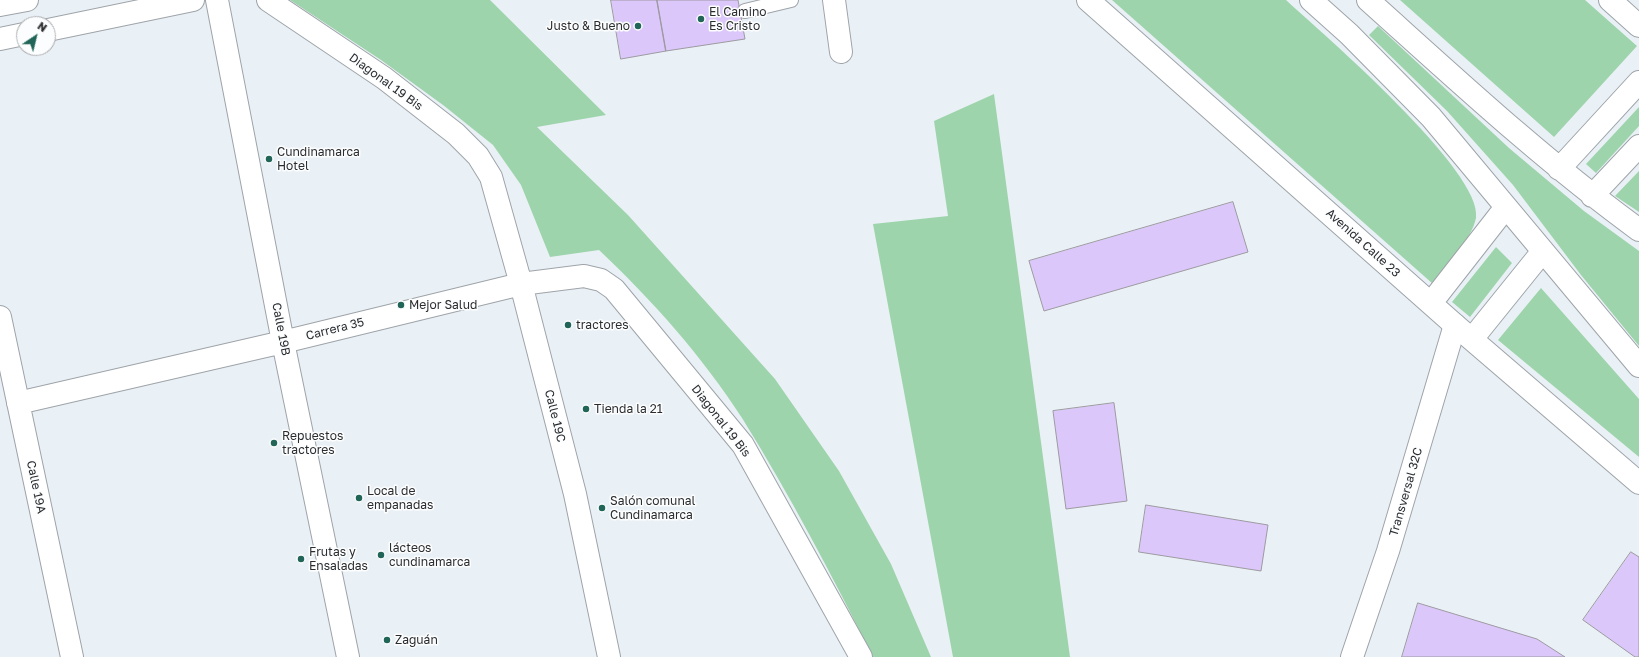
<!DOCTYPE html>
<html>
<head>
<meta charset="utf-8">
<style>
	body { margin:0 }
	#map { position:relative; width:1639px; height:657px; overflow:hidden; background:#eaf1f6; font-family:"Golos Text",sans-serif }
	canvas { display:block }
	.north { position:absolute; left:16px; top:16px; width:40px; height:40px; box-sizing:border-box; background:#fcfdfe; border:1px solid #a8a9ab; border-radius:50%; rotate:35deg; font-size:11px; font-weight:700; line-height:16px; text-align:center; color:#2a2c2e }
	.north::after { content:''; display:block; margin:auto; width:14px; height:18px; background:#206557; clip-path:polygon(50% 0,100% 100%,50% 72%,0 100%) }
</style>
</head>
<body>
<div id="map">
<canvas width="1639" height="657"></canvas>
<div class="north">N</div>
</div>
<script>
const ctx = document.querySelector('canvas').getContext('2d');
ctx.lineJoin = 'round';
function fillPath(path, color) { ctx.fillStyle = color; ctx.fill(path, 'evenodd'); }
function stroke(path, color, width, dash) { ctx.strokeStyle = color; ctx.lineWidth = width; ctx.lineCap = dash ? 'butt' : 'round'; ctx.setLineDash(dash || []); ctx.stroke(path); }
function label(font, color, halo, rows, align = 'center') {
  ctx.font = font + ' "Golos Text",sans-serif'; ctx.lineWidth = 3; ctx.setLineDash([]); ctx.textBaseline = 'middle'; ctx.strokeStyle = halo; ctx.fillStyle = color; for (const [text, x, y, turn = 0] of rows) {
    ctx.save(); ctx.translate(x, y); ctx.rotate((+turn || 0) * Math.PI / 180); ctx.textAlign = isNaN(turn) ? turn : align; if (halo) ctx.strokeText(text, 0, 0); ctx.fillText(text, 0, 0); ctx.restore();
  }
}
const green = new Path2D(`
	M290,0H490L606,115L537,127L628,215L775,379L839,471L891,564L931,657H873C832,576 790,495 742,418C702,356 652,300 599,250L550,257L521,185L493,145L443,105L381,60Z
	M1112,0H1286C1322,33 1484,172 1476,218C1472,238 1446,268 1433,284Z
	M1400,0H1585L1637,46L1554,137Z
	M1378,26L1509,148L1584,211L1639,251V346L1581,275L1513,185L1447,111L1369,35Z
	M994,94L1070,657H953L873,224L948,216L934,121Z
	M1639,107V126L1596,173L1586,164Z
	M1639,171V212L1615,196Z
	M1496,247L1512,263L1470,317L1452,302Z
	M1541,288L1639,399V457L1498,340Z`);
const building = new Path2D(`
	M611,0H657L666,51L621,59Z
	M657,0H738L745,39L666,51Z
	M1233,202L1248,252L1044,311L1029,261Z
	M1114,403L1127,501L1066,509L1053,411Z
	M1146,505L1268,525L1261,571L1139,552Z
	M1631,552L1639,557V657H1635L1583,620Z
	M1418,603L1537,639L1565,657H1402Z`);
const lane = new Path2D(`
	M745,11L791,0`);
const street = new Path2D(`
	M217,0L283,342L348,657
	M268,0L384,78L456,134L478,156L491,177L521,284L575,494L609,657
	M834,0L841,52
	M0,317L72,657
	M18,403L283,342L521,284L584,276L601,280L614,289L743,445L861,657
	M1352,657L1388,551L1455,325`);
const secondary = new Path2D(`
	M0,5L27,0
	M48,30L193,0
	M0,39L24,34`);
const highway = new Path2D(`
	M1088,0L1455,325L1639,483
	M1311,0L1349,34L1431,117L1639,366
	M1368,0C1456,79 1543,160 1639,230
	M1610,0L1639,26
	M1559,169L1639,82
	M1592,196L1639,146
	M1431,303L1506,207
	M1472,339L1543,251`);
const markers = [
	[701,19,4,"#206557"],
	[638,26,4,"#206557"],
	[269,159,4,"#206557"],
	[401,305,4,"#206557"],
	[568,325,4,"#206557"],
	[586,409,4,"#206557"],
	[274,443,4,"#206557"],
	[359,498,4,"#206557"],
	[602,508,4,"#206557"],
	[381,555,4,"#206557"],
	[301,559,4,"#206557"],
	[387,640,4,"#206557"]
];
const poiNames = [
	["El Camino",709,12],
	["Es Cristo",709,26],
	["Justo & Bueno",630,26,"right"],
	["Cundinamarca",277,152],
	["Hotel",277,166],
	["Mejor Salud",409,305],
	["tractores",576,325],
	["Tienda la 21",594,409],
	["Repuestos",282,436],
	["tractores",282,450],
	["Local de",367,491],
	["empanadas",367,505],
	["Salón comunal",610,501],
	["Cundinamarca",610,515],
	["lácteos",389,548],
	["cundinamarca",389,562],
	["Frutas y",309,552],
	["Ensaladas",309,566],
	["Zaguán",395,640]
];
const streetNames = [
	["Diagonal 19 Bis",386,82,36],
	["Avenida Calle 23",1363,243,42],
	["Calle 19B",281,329,79],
	["Carrera 35",335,329,-14],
	["Calle 19C",555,416,76],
	["Diagonal 19 Bis",721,421,52],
	["Calle 19A",36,487,78],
	["Transversal 32C",1406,492,-74]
];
fillPath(green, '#9ed4ac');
fillPath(building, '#dcc7fa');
stroke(building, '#9c9aa1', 1);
stroke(lane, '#9ea4a9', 16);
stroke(street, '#9ea4a9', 24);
stroke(secondary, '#9ea4a9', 24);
stroke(highway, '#9ea4a9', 24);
stroke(lane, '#fff', 14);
stroke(street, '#fff', 22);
stroke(secondary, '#fff', 22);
stroke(highway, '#fff', 22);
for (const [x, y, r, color] of markers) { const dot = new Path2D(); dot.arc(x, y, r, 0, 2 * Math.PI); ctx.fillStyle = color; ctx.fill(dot); stroke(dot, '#fcfdfe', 1.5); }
label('12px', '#2a2c2e', '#fcfdfe', poiNames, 'left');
label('12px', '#2a2c2e', '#fcfdfe', streetNames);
</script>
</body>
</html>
